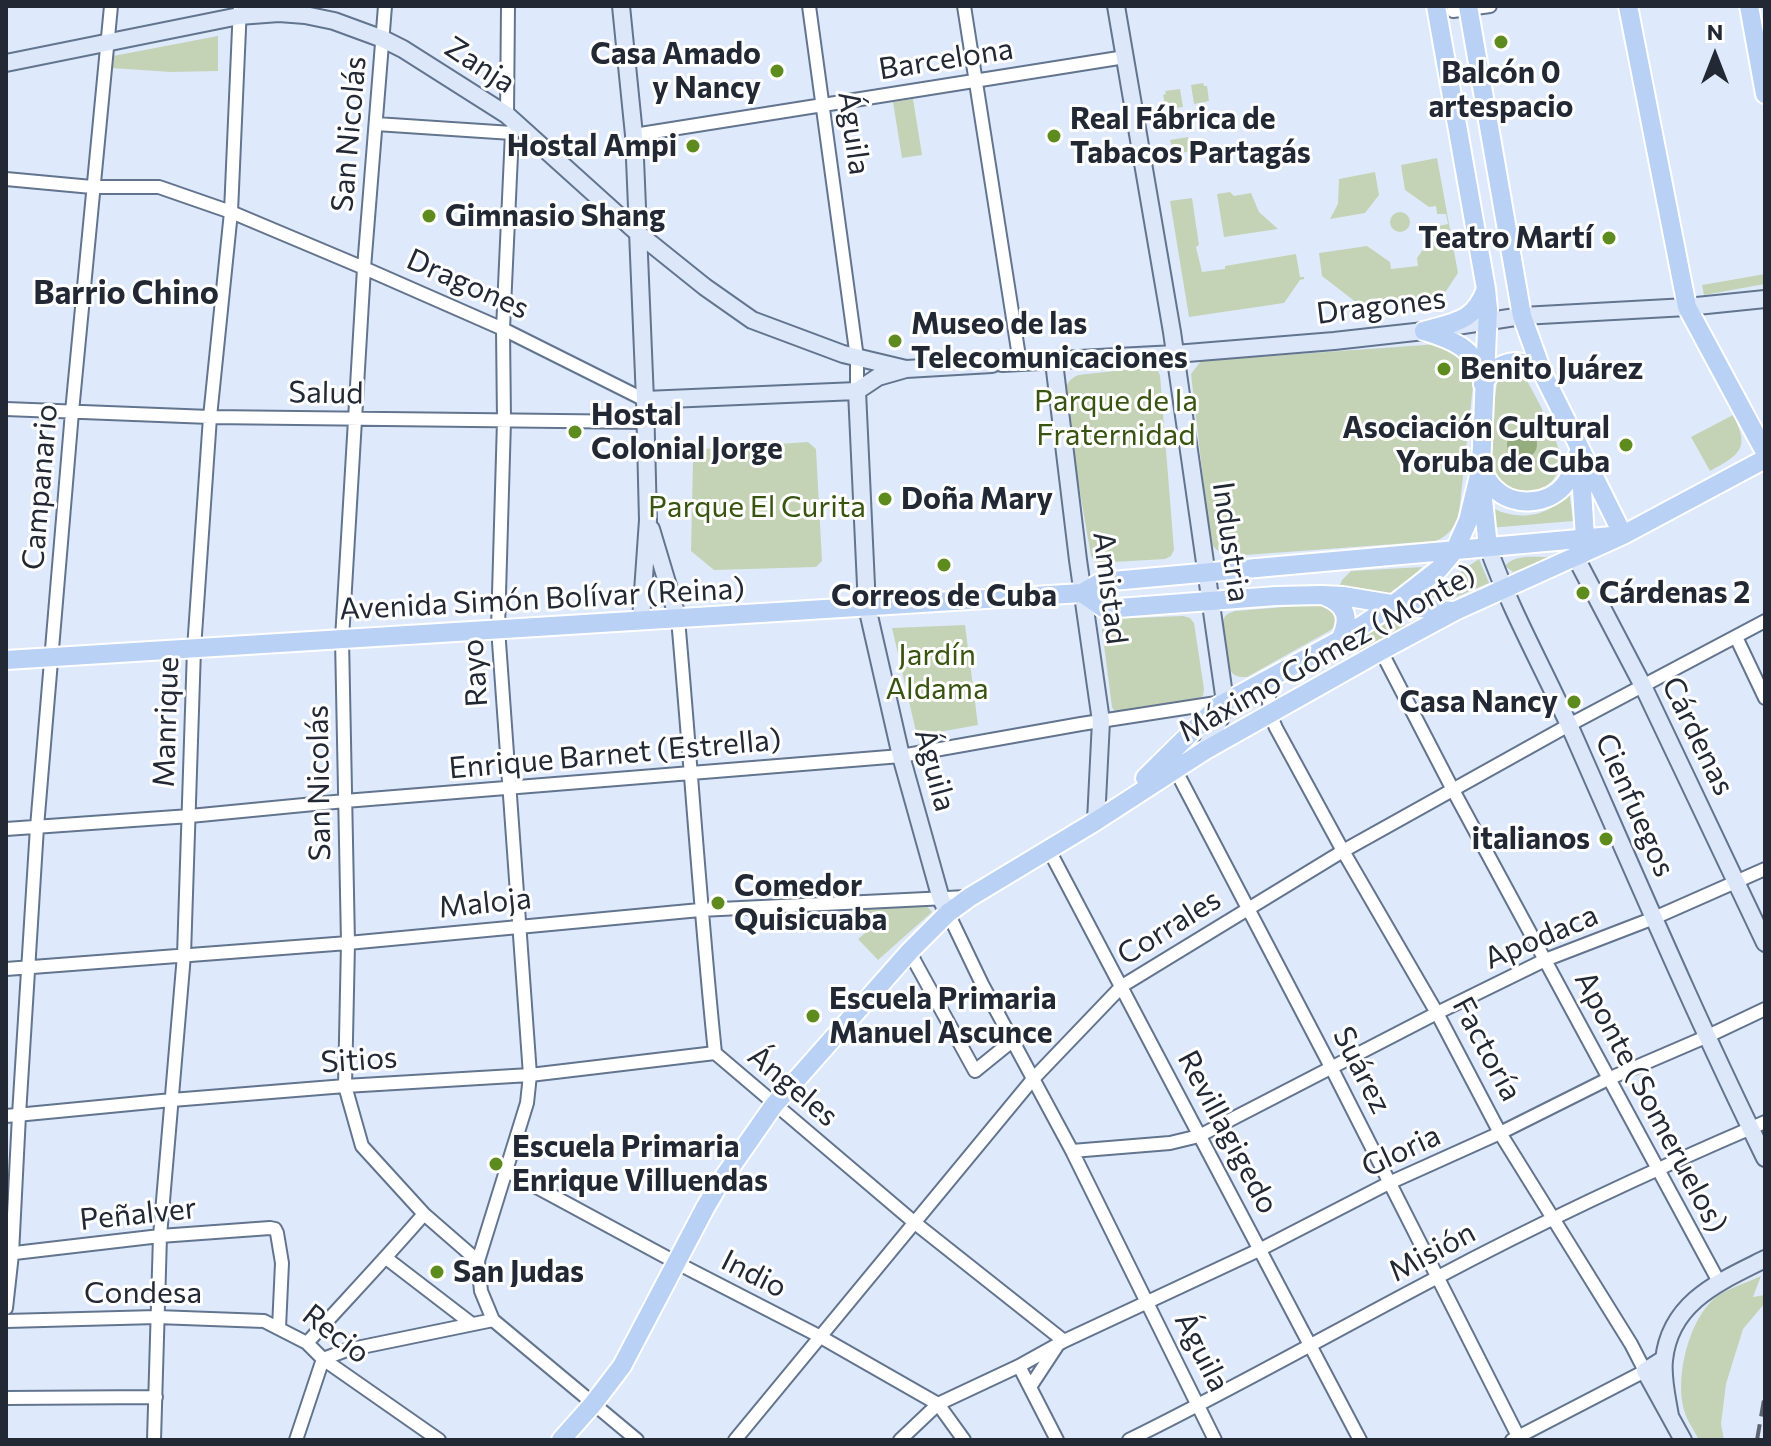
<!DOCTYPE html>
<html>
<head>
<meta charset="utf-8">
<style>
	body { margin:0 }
	#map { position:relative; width:1771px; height:1446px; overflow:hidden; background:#deeafc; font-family:Commissioner,sans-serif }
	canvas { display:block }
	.frame { position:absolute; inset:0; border:8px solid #222934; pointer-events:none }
	.north { position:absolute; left:1675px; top:16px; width:80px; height:80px; -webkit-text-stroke:6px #fff; paint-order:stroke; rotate:0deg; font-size:22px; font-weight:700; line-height:32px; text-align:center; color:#222934 }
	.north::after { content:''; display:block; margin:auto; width:28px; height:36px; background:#222934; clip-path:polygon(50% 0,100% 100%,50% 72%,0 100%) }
</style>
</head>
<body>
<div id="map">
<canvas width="1771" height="1446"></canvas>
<div class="frame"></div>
<div class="north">N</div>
</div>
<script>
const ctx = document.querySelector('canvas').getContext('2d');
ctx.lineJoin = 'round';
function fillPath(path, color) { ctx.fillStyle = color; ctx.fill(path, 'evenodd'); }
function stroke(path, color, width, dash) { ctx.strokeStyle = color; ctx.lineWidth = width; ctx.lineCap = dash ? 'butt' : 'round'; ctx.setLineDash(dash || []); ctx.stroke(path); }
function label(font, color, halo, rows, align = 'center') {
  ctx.font = font + ' Commissioner,sans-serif'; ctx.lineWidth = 6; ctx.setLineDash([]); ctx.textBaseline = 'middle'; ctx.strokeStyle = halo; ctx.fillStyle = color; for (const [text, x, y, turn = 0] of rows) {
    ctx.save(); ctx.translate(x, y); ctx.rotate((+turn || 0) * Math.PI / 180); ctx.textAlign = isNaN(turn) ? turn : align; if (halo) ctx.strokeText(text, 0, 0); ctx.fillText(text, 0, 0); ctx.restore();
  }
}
const green = new Path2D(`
	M218,36V71L171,72L111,68L113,56Z
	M1203,83L1204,86H1207L1209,101L1194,104L1191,85Z
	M1180,89L1183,107L1166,109L1163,95L1166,94L1165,91Z
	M913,99L922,155L902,158L893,102Z
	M1188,137L1190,151L1176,154L1175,151H1173L1170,140Z
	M1437,158L1458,273L1442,297L1357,303L1322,276L1319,253L1367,246L1390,262L1391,269L1418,266L1417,258L1433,235L1440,234L1438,226L1448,224L1446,214H1437L1436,206L1429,207L1405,190L1401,165Z
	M1375,172L1379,195L1365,213L1330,219L1338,204L1339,179Z
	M1230,192L1234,196L1251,193L1259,212L1278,229L1224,237L1217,194Z
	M1192,198L1199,245L1196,247L1202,272L1225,269V266L1296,254L1300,277H1304V279L1300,280L1284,303L1189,317L1170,201Z
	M1390 222a10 10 0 1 1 20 0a10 10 0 1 1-20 0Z
	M1765,274V284L1704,295L1702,285Z
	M1438,344L1463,356L1474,377L1459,513C1455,527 1449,535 1436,541L1232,556C1221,554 1214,550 1210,540L1191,374L1201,361Z
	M1151,367L1157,369L1160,375L1174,550L1171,556L1165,559L1096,563L1091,556L1064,400C1064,388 1067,380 1078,375Z
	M1505,370L1520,371L1523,374C1533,391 1560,440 1560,458C1560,500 1500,506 1489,467C1487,460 1490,450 1490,443C1492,423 1494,402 1497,382L1498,377Z
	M1733,415C1751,449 1739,455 1710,471L1691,437Z
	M808,442L816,449L822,561L816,567L714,570L691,551L693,460L703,449Z
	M1569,490L1573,521L1489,528L1490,506C1506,517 1531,519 1549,509C1557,505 1563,497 1569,490Z
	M1557,557L1513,572L1505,566C1515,553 1541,558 1557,557Z
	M1479,559L1489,583L1437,605H1425L1421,599Z
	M1422,567L1397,594L1387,596L1338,590L1342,580L1351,571Z
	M1321,604L1330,605L1337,617L1335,626L1331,630L1247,677C1240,677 1234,677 1230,670C1226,663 1220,625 1224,618C1227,613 1230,613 1235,611Z
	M1183,616L1190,618L1194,623L1204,689L1203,696L1198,701L1116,713L1112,707L1102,630L1104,623L1110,619Z
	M1392,621L1411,627L1359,653L1355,652C1361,636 1375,627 1392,621Z
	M965,625L978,725L917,736L892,628Z
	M926,905L932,912L878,960L858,939L865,933L863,909Z
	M1761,1276L1753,1297L1765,1295V1303L1743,1329L1726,1384L1721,1424L1724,1440H1699C1694,1430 1685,1418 1683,1406C1676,1374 1689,1319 1716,1297C1727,1289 1748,1282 1761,1276Z`);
const water = new Path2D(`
	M1507 444a15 15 0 1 1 30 0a15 15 0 1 1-30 0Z`);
const street = new Path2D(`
	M385,6L364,268L342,639L348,943L345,1086L362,1146L424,1214L478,1261L481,1291L493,1320L637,1440
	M809,6L857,358V391
	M964,6L1020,363
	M1453,11L1490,6
	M507,115L508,6
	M376,124L512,133
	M634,135L1125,57
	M6,179L92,187H159L231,212L364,268L503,329L645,400
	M6,409L210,417L646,422
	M678,619C691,764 700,909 715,1053L915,1223L1064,1341
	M1736,637L1765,698
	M1381,651L1453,790L1719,1282
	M1274,676C1267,696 1267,709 1276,728L1343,851L1437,1013L1500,1133L1631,1344L1645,1371L1512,1440
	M1175,769L1331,1067L1520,1440
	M6,829L190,816L345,801L901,756L1081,724L1223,702
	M1049,850L1360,1440
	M948,913L982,984L1072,1151L1215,1440
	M910,951L915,962L975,1071L1012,1041
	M6,969L348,943L700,910L967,897
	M6,1116L172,1100L345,1086L530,1075L715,1053
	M1072,1151L1170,1143L1199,1136L1437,1013L1545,960L1654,918L1765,869
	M505,1170L677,1263L819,1336L938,1404L964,1440
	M6,1254L160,1236L270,1228L275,1229L277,1233L282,1263L279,1328
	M386,1258L472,1324
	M478,1261L527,1103L530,1075L498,628L504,421L503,329L512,133L515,122
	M6,1308L12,1254L19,1115L37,827L72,412L111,6
	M6,1321L157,1317L264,1321L307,1343L323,1359L439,1440
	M307,1343C346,1300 386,1258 424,1214
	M1019,1366L1057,1440
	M1030,1387L1057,1346
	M6,1398L156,1397
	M154,1440L160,1236L184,955L194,649L210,417L231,212L240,6
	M296,1440L323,1359L347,1350L493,1320
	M735,1440L1033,1079L1122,986L1343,851L1569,725L1765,621
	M900,1440L938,1404L1019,1366L1064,1341L1261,1249L1389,1183L1500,1133L1608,1079L1708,1036L1765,1009
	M1129,1440C1233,1389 1333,1332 1436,1278C1543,1221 1653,1170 1765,1122`);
const secondary = new Path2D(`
	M621,6L634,135L645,400L648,520L641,620
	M1116,6L1172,332L1225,702L1220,719L1204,751
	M6,63L239,16L279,13L305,15L334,21L383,39L403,49L507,115L639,234L705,287L752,320L843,354L906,369
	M1054,362L1078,560L1101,721L1096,821
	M1002,363L1175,354L1334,341L1424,331L1522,316L1687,307L1765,299
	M857,391L867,607L901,756L941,899L948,913
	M645,400L857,391L878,377L906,369L992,364
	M651,529L678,619
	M1488,547C1511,612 1546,673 1574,736C1636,877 1697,1020 1765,1158
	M1575,556L1643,686L1765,943
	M1664,1359L1645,1371L1683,1440
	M1670,1416C1667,1398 1662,1378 1664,1360C1670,1302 1719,1282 1765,1259`);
const primary = new Path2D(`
	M1468,6L1522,316L1543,374L1623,535
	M1628,6L1687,307L1765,452
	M1749,6L1765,94
	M1424,331C1450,339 1476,348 1482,378
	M1424,331C1455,322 1474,322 1486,289
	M1483,384C1498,359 1521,355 1543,374
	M1580,457L1585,538
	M1481,467C1484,474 1488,482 1494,488C1513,508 1550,505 1566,483C1573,473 1576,460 1580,448
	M1482,490L1488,547
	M1082,593L1105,609L1276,596L1322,595L1343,596L1409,607L1452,611
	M1325,596C1348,605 1350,620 1340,640
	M6,660L1082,593L1101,582L1623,535
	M1145,778L1217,707L1340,640L1394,604L1439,569L1455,550L1468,521L1481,467L1488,309L1486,289L1436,6
	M561,1440L593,1404L622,1366L705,1208L719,1184L774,1105L910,951L948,913L970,897L1096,821L1204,751L1381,651L1455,611L1623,535L1765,459`);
const rail = new Path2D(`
	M1757,1440L1765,1394`);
const markers = [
	[1501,42,8,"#5e8b1d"],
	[777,71,8,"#5e8b1d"],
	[1054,136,8,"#5e8b1d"],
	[693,146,8,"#5e8b1d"],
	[429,216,8,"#5e8b1d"],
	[1609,238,8,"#5e8b1d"],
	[895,341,8,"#5e8b1d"],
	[1444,369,8,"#5e8b1d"],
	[575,432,8,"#5e8b1d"],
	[1626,445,8,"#5e8b1d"],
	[885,499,8,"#5e8b1d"],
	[944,565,8,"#5e8b1d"],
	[1583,593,8,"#5e8b1d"],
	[1574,702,8,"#5e8b1d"],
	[1606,839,8,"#5e8b1d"],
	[718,903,8,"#5e8b1d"],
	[813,1016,8,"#5e8b1d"],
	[496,1164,8,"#5e8b1d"],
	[437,1272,8,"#5e8b1d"]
];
const poiNames = [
	["Casa Amado",761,54,"right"],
	["y Nancy",761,88,"right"],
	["Balcón 0",1501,73,"center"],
	["artespacio",1501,107,"center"],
	["Real Fábrica de",1070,119],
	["Tabacos Partagás",1070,153],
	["Hostal Ampi",677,146,"right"],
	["Gimnasio Shang",445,216],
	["Teatro Martí",1593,238,"right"],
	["Museo de las",911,324],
	["Telecomunicaciones",911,358],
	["Benito Juárez",1460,369],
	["Hostal",591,415],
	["Colonial Jorge",591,449],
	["Asociación Cultural",1610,428,"right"],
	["Yoruba de Cuba",1610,462,"right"],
	["Doña Mary",901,499],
	["Cárdenas 2",1599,593],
	["Correos de Cuba",944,596,"center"],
	["Casa Nancy",1558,702,"right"],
	["italianos",1590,839,"right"],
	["Comedor",734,886],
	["Quisicuaba",734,920],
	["Escuela Primaria",829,999],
	["Manuel Ascunce",829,1033],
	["Escuela Primaria",512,1147],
	["Enrique Villuendas",512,1181],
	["San Judas",453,1272]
];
const streetNames = [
	["Barcelona",946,59,-9],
	["Zanja",480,65,33],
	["Águila",854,133,82],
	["San Nicolás",349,134,-85],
	["Dragones",468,284,24],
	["Dragones",1381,306,-7],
	["Salud",326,393,1],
	["Campanario",40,487,-85],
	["Industria",1231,542,82],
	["Amistad",1110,588,83],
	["Avenida Simón Bolívar (Reina)",542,599,-3],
	["Máximo Gómez (Monte)",1327,653,-29],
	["Rayo",475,673,-94],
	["Manrique",166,722,-88],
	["Cárdenas",1698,736,64],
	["Enrique Barnet (Estrella)",615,754,-5],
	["Águila",935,770,75],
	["San Nicolás",319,783,-91],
	["Cienfuegos",1635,805,66],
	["Maloja",485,903,-6],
	["Corrales",1169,927,-32],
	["Apodaca",1541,937,-23],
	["Factoría",1487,1049,62],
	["Sitios",359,1060,-4],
	["Suárez",1362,1070,63],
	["Ángeles",793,1086,40],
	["Aponte (Someruelos)",1651,1102,62],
	["Revillagigedo",1228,1132,62],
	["Gloria",1401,1151,-25],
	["Peñalver",138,1214,-6],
	["Misión",1432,1252,-28],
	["Indio",754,1274,27],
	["Condesa",143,1293],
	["Recio",336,1334,38],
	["Águila",1202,1352,63]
];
const parkNames = [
	["Parque de la",1116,401],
	["Fraternidad",1116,435],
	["Parque El Curita",757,507],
	["Jardín",937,655],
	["Aldama",937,689]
];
const neighbourhoodNames = [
	["Barrio Chino",126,293]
];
fillPath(green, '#c4d3b6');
fillPath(water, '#95ac7e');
stroke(street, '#63748e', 16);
stroke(secondary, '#63748e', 20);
stroke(primary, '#fff', 22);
stroke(street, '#fff', 12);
stroke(secondary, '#dce8fa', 16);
stroke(primary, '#b8d1f4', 18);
stroke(rail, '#5d6572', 4, [16, 8]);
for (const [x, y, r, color] of markers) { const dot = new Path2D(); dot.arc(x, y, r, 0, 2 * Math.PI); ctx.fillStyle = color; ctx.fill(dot); stroke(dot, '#fff', 3); }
label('bold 30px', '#222934', '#fff', poiNames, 'left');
label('30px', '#222934', '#fff', streetNames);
label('30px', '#385410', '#fff', parkNames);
label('bold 32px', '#222934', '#fff', neighbourhoodNames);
</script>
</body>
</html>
